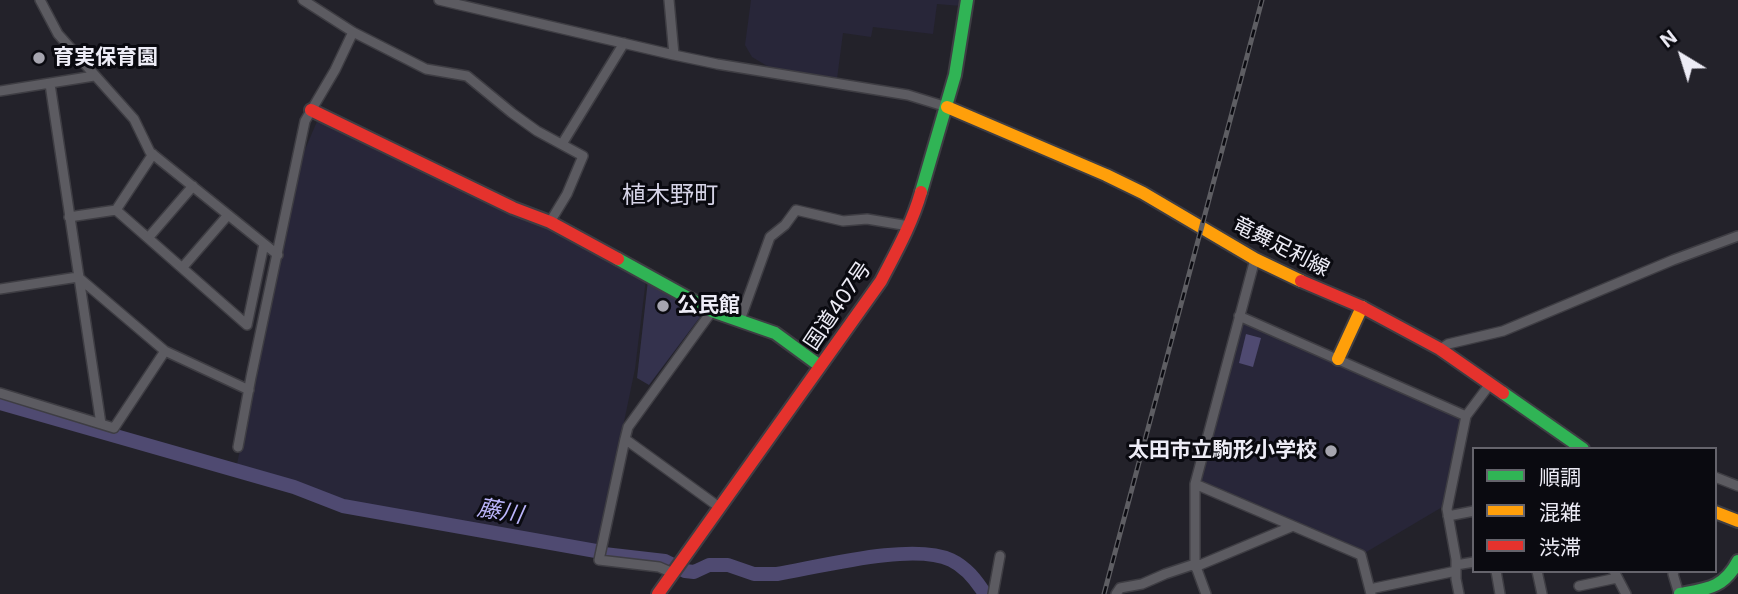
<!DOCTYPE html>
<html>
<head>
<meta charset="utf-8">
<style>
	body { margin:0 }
	#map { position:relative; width:1738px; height:594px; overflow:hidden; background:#23222a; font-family:Inter,"Noto Sans JP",sans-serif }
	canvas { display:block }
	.legend { position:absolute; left:1472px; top:447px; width:245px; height:126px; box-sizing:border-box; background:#0a0a10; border:2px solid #65646c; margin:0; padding:9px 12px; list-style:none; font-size:21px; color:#edecf6 }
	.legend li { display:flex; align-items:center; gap:14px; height:35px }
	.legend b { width:35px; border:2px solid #65646c }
	.north { position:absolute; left:1647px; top:21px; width:70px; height:70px; -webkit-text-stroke:5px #0a0a10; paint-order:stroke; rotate:322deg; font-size:19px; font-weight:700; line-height:28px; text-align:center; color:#edecf6 }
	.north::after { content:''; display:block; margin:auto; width:24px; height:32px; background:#edecf6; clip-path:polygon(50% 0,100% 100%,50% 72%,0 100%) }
</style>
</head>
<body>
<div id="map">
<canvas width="1738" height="594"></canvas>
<ul class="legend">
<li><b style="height:9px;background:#30b455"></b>順調</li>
<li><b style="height:9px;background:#ff9f0a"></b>混雑</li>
<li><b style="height:9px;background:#e5322d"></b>渋滞</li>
</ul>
<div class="north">N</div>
</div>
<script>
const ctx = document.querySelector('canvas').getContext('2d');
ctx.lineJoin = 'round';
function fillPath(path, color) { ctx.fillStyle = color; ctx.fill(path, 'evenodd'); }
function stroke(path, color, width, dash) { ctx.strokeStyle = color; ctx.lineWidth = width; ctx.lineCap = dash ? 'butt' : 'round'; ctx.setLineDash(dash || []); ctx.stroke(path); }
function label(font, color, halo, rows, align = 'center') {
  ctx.font = font + ' Inter,"Noto Sans JP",sans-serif'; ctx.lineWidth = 6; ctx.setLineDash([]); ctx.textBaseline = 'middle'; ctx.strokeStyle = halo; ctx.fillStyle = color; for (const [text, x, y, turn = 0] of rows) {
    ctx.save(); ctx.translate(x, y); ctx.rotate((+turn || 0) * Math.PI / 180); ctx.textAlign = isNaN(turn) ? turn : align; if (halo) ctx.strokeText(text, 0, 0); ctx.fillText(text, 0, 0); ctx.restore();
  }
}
const built = new Path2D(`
	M751,0H961V6L937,4L933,34L873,27L871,37L843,33L837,79L774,70L752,57L745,45Z
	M318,119L549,225L646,279L635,369L598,547L347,501L237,464L301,159Z
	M1244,323L1457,416L1462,422L1444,506L1363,554L1203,485L1200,479L1241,324Z`);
const green = new Path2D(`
	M648,280L703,313L649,385L637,378Z`);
const water = new Path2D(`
	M1246,334L1261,338L1253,367L1239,363Z`);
const river = new Path2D(`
	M0,403L294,487L343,506L596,551L604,554L665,561L685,571L694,572L709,565H728L754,574H777C819,567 913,542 951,560C966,567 976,580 985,594`);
const street = new Path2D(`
	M40,0L58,34L134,119L150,152L278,255
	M303,0L353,32L426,69L467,76L512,113L537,131L583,156L567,194L550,222
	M439,0L674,55L717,64L908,95L947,107
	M669,0L674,55
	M50,84L101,424
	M0,91L94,76
	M562,144L624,43
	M116,210L153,154
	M69,217L116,210L247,325L264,244
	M148,238L193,186
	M182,268L228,215
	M0,289L78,277L165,351L249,390
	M712,311L628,427L625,439L719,507
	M1239,316L1466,416
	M740,320L770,237L785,225L796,210L843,221L867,219L909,226
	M1440,349L1448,344L1503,331L1673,260L1738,236
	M0,393L114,428L165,351
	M625,439L599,560L659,567L673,573
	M238,447L251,377L305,121L335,70L353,32
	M1715,477L1738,486
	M1195,484L1361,555L1371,594
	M1448,516L1474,511
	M1456,565L1474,562
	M1195,567L1293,526
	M1496,571L1500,594
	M1537,571L1542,594
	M1614,571L1626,594
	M1674,571L1673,574L1679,594
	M1579,586L1617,578
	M1370,589L1456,571
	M993,594L1000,556
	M1116,594L1120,588L1142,584L1165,574L1195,564
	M1206,594L1195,564V484L1255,259
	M1459,594L1456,579V559L1447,509L1466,416L1490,384`);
const fast = new Path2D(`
	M921,192L955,75L967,0
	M618,259L712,311L775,333L820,366
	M1503,393L1583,449
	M1680,594C1707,589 1724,588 1738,561`);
const slow = new Path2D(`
	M947,107L1106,175L1143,193L1255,259L1301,281
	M1338,359L1362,307
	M1715,512L1738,521`);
const jam = new Path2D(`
	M311,110L513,208L550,222L618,259
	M1301,281L1362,307L1440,349L1503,393
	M658,594L881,281C896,252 912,224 921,192`);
const rail = new Path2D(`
	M1104,594L1262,0`);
const markers = [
	[39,58,7,"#a6a5af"],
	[663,306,7,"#a6a5af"],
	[1331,451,7,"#a6a5af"]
];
const poiNames = [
	["育実保育園",53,58],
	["公民館",677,306],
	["太田市立駒形小学校",1317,451,"right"]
];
const streetNames = [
	["竜舞足利線",1281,247,27],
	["国道407号",838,306,-56]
];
const waterNames = [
	["藤川",500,512,10]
];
const quarterNames = [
	["植木野町",670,196]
];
fillPath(built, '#282639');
fillPath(green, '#34324d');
fillPath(water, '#4f4a71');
stroke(river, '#4f4a71', 14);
stroke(street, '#3e3d43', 12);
stroke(fast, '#3e3d43', 16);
stroke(slow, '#3e3d43', 16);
stroke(jam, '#3e3d43', 16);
stroke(street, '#5c5b61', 9);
stroke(fast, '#30b455', 12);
stroke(slow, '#ff9f0a', 12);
stroke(jam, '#e5322d', 12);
stroke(rail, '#5e5e63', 5);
stroke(rail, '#0a0a10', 2.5, [8]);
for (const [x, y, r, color] of markers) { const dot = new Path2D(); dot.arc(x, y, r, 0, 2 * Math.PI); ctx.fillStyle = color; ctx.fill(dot); stroke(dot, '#0a0a10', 2.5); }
label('bold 21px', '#edecf6', '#0a0a10', poiNames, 'left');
label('21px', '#edecf6', '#0a0a10', streetNames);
label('italic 23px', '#bcb6fc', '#0a0a10', waterNames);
label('24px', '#d5d3e6', '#0a0a10', quarterNames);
</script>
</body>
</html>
